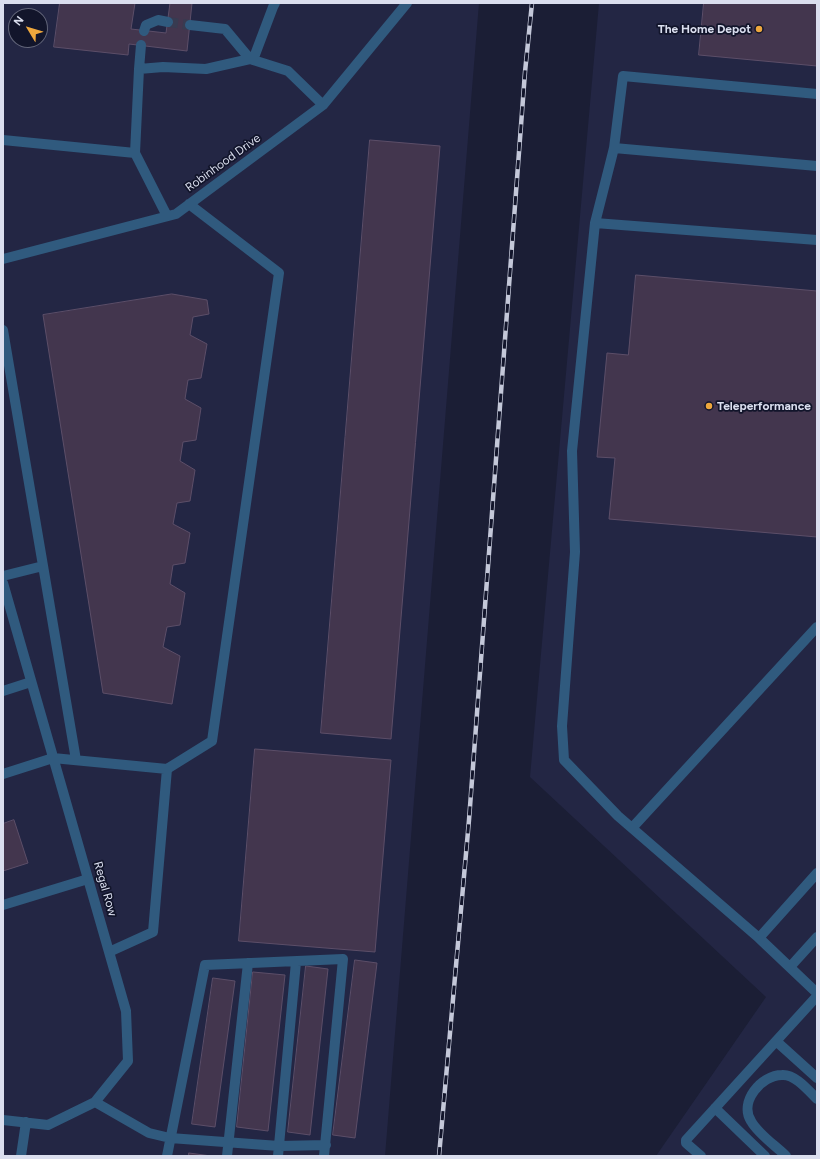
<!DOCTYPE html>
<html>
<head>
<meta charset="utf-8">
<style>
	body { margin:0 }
	#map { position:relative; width:820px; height:1159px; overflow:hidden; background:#1b1e35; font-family:Figtree,sans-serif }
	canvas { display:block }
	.frame { position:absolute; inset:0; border:4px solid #dadeee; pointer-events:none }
	.north { position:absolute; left:8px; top:8px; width:40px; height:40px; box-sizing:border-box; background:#12152b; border:1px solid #626579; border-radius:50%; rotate:308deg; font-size:11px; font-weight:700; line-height:16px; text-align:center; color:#dadeee }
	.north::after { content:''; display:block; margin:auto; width:14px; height:18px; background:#eea73d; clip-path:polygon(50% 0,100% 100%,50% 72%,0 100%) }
</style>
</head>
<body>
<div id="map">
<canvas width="820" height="1159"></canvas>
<div class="frame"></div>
<div class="north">N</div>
</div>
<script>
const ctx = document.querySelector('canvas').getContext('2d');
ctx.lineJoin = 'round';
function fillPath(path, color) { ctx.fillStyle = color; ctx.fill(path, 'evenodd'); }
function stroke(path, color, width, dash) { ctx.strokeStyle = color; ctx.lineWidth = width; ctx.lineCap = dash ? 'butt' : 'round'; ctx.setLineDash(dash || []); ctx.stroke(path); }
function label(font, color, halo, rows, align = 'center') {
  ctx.font = font + ' Figtree,sans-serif'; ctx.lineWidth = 3.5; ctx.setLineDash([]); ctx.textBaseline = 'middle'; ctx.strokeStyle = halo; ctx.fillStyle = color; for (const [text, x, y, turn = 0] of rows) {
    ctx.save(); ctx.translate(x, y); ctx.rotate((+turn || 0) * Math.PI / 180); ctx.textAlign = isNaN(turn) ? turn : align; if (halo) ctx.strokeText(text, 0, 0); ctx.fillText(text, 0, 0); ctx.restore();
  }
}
const built = new Path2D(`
	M3,3H479L385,1156H3ZM16,16H40V40H16Z
	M599,3H817V1156H656L766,997L530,777Z`);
const building = new Path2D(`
	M60,3H135L131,29L166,33L170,3H192L187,51L129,44L128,55L54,47Z
	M704,3H817V66L699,55Z
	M370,140L440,146L391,739L321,733Z
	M636,275L817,291V537L609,519L615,458L597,457L607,353L628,355Z
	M172,294L207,300L209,314L193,317L190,335L207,344L201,378L188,380L185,399L201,408L196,440L183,442L180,461L195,470L190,501L177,503L173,524L190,533L185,563L173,565L170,584L185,593L180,625L167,627L163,647L180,656L172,704L103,693L43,315Z
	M255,749L391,760L375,952L239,941Z
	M14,820L28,863L3,871V824Z
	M355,960L377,963L355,1138L333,1135Z
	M306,966L328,969L310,1135L288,1132Z
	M253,972L285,975L268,1131L237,1127Z
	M213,978L235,981L215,1127L192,1124Z
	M189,1153L211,1156H189Z`);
const minorTunnel = new Path2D(`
	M168,22L190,25`);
const minor = new Path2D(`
	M190,25L225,29L250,59
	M144,31L146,25L158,20L168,22
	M253,60L273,7L275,3
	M139,69L141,45
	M3,140L135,153
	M614,148L817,166
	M167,216L135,153L139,69L163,67L206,69L250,59L288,71L323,105
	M595,223L817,240
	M3,259L176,214L323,105L407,3
	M3,330L76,760
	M3,576L43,566
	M3,583L126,1011L128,1061L95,1102L48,1125L3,1120
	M3,691L31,682
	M3,774L53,758L167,769L212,741L279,273L189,204
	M632,828L817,627
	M817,873L759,938L817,993
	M3,905L88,879
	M759,938L618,816L564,760L562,726L575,552L572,451L595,223L614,148L623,76L817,94
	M109,952L153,932L167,769
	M790,967L817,937
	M776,1041L817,1078
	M95,1102L149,1133L170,1138L279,1146L326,1145
	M715,1108L765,1156
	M21,1156L26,1122
	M167,1156L205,965L343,959L324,1156
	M227,1156L248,963
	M278,1156L296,962
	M701,1156L686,1143V1140L817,996
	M786,1156C776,1146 758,1134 751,1121C739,1102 761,1075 782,1075C795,1074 808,1090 817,1099`);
const rail = new Path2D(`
	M439,1156L469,820L525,72L532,3`);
const markers = [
	[759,29,4,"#eea73d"],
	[709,406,4,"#eea73d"]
];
const poiNames = [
	["The Home Depot",751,29],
	["Teleperformance",717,406,"left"]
];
const streetNames = [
	["Robinhood Drive",223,163,-36],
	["Regal Row",105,889,74]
];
fillPath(built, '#232644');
fillPath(building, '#43364e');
stroke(building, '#5c4e68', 1);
stroke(minorTunnel, '#383b51', 10, [10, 5]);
stroke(minor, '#305a7e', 10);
stroke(rail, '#c4c8d9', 4.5);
stroke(rail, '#12152b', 3, [9]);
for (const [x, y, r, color] of markers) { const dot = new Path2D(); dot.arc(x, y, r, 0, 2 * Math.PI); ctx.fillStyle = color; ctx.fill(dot); stroke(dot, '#12152b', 1.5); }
label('bold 12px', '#dadeee', '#12152b', poiNames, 'right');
label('12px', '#dadeee', '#12152b', streetNames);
</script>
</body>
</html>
